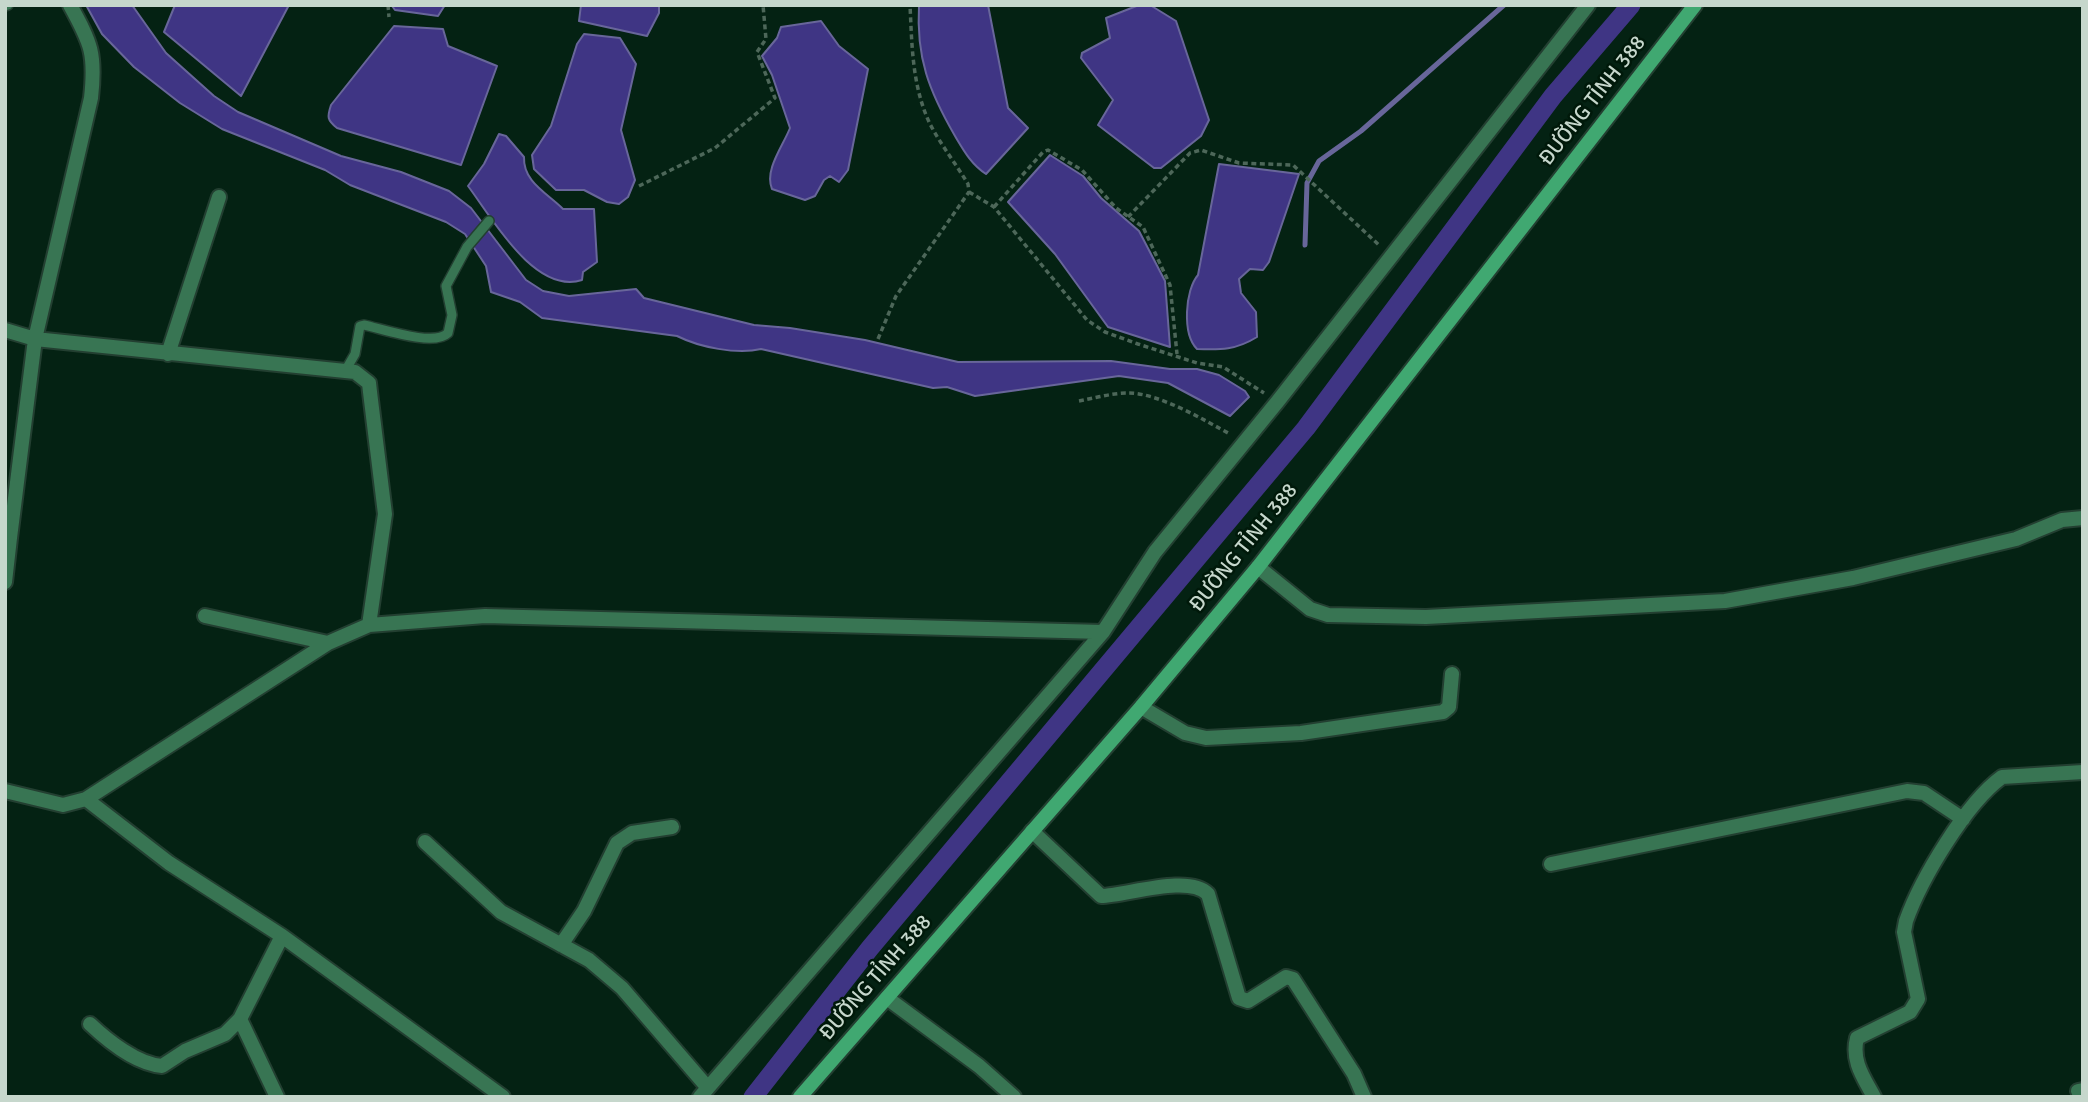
<!DOCTYPE html>
<html>
<head>
<meta charset="utf-8">
<style>
	body { margin:0 }
	#map { position:relative; width:2088px; height:1102px; overflow:hidden; background:#042213; font-family:Signika,sans-serif }
	canvas { display:block }
	.frame { position:absolute; inset:0; border:7px solid #c6d7cc; pointer-events:none }
</style>
</head>
<body>
<div id="map">
<canvas width="2088" height="1102"></canvas>
<div class="frame"></div>
</div>
<script>
const ctx = document.querySelector('canvas').getContext('2d');
ctx.lineJoin = 'round';
function fillPath(path, color) { ctx.fillStyle = color; ctx.fill(path, 'evenodd'); }
function stroke(path, color, width, dash) { ctx.strokeStyle = color; ctx.lineWidth = width; ctx.lineCap = dash ? 'butt' : 'round'; ctx.setLineDash(dash || []); ctx.stroke(path); }
function label(font, color, halo, rows, align = 'center') {
  ctx.font = font + ' Signika,sans-serif'; ctx.lineWidth = 5; ctx.setLineDash([]); ctx.textBaseline = 'middle'; ctx.strokeStyle = halo; ctx.fillStyle = color; for (const [text, x, y, turn = 0] of rows) {
    ctx.save(); ctx.translate(x, y); ctx.rotate((+turn || 0) * Math.PI / 180); ctx.textAlign = isNaN(turn) ? turn : align; if (halo) ctx.strokeText(text, 0, 0); ctx.fillText(text, 0, 0); ctx.restore();
  }
}
const water = new Path2D(`
	M86,5H132L166,53L214,96L238,112L341,156L401,172L449,191L471,208L526,280L543,291L569,296L636,289L644,298L754,325L790,328L865,340L958,362L1111,361L1170,369H1197L1219,375L1245,391L1249,397L1230,416L1168,383L1119,376L975,396L947,387L933,388L761,349C737,355 699,347 677,336L542,318L520,302L491,292L486,266L465,234L446,222L350,185L325,170L222,129L180,103L134,67L102,34Z
	M175,5H289L241,96L164,32Z
	M445,5L438,16L395,10L392,6Z
	M581,5H659V13L647,36L579,21Z
	M919,5H988L1008,108L1028,128L986,174C971,164 964,151 955,136C929,91 916,58 919,5Z
	M1139,5H1150L1176,21L1209,120L1201,136L1161,168H1154L1098,125L1113,100L1081,58L1082,53L1110,38L1106,18Z
	M821,21L839,46L868,69L848,170L839,182L830,176L824,180L815,196L805,200L772,189C764,170 783,146 790,128L772,75L762,56L777,38L781,27Z
	M394,26L443,29L448,46L497,66L461,165L337,128C327,120 327,117 331,105Z
	M584,34L620,38L636,64L621,130L635,180L628,197L619,204L607,202L584,190H556L534,169L532,155L551,126L577,44Z
	M499,134L506,136L524,157C523,182 547,193 563,209H594L597,262L583,272L582,280C535,295 492,218 468,186L484,164Z
	M1050,155L1083,176L1101,198L1139,231L1165,281L1170,347L1108,327L1055,254L1008,202Z
	M1219,164L1299,174L1269,262L1263,270L1250,269L1239,279L1241,293L1256,312L1257,337C1236,350 1221,350 1197,349C1182,334 1185,290 1198,275Z`);
const stream = new Path2D(`
	M1305,245L1307,183L1319,161L1361,131L1504,5`);
const canal = new Path2D(`
	M753,1097L870,948L1306,428L1553,96L1631,5`);
const path = new Path2D(`
	M388,5L389,17
	M639,186L715,148L775,98L757,52L766,39L763,5
	M969,192L994,207L1087,320L1105,332L1138,344L1197,363L1223,367L1264,393
	M994,207L1043,152L1048,150L1082,170L1116,208L1143,227L1170,285L1177,354
	M1128,217L1190,153L1201,150L1239,163L1293,165L1380,246
	M878,339L896,296L969,192L968,184C956,164 941,145 930,124C912,86 912,46 910,5
	M1079,401C1095,398 1112,393 1128,393C1159,393 1204,420 1230,434`);
const service = new Path2D(`
	M5,6L8,5
	M348,366L355,354L360,326L364,325C383,329 434,347 448,333L452,315L446,286L467,247L489,221`);
const minor = new Path2D(`
	M5,330L35,339L355,372L369,383L370,392L385,514L369,625L328,643L86,799
	M168,354L219,197
	M5,537L10,538L35,339L91,98C96,54 91,43 70,5
	M1258,567L1310,609L1328,615L1426,617L1725,601L1853,578L2016,539L2062,520L2083,518
	M5,582L10,538
	M205,616L328,643
	M369,625L485,616L1103,632
	M1141,707L1185,733L1206,738L1301,733L1443,712L1449,707L1452,674
	M5,791L63,805L86,799L169,863L282,936L503,1097
	M1032,831L1101,896C1128,895 1189,874 1208,894L1239,998L1248,1001L1286,977L1293,979L1354,1074L1364,1097
	M425,842L501,912L589,960L622,988L708,1088
	M1551,864L1907,791L1924,793L1963,819
	M561,945L584,911L617,843L632,833L672,827
	M887,998L979,1066L1014,1097
	M90,1024C108,1041 137,1064 162,1066L185,1051L225,1034L240,1019
	M2078,1091L2083,1090
	M277,1097L240,1019L282,936
	M700,1097L1103,632L1155,552L1278,401L1588,5
	M1874,1097C1864,1078 1851,1061 1857,1038L1910,1012L1918,999L1904,932L1906,921C1921,879 1966,803 2002,777L2083,772`);
const secondary = new Path2D(`
	M800,1097L1141,707L1258,567L1695,5`);
const streetNames = [
	["ĐƯỜNG TỈNH 388",1593,101,-52],
	["ĐƯỜNG TỈNH 388",1244,548,-51],
	["ĐƯỜNG TỈNH 388",876,978,-49]
];
fillPath(water, '#3f3584');
stroke(water, '#68669a', 2);
stroke(stream, '#68669a', 5);
stroke(canal, '#3f3584', 19);
stroke(service, '#233f31', 12);
stroke(minor, '#233f31', 18);
stroke(secondary, '#233f31', 18);
stroke(path, '#4d6759', 3.5, [5, 3.5]);
stroke(service, '#387553', 9);
stroke(minor, '#387553', 14);
stroke(secondary, '#40a871', 14);
label('21px', '#c6d7cc', '#00190a', streetNames);
</script>
</body>
</html>
